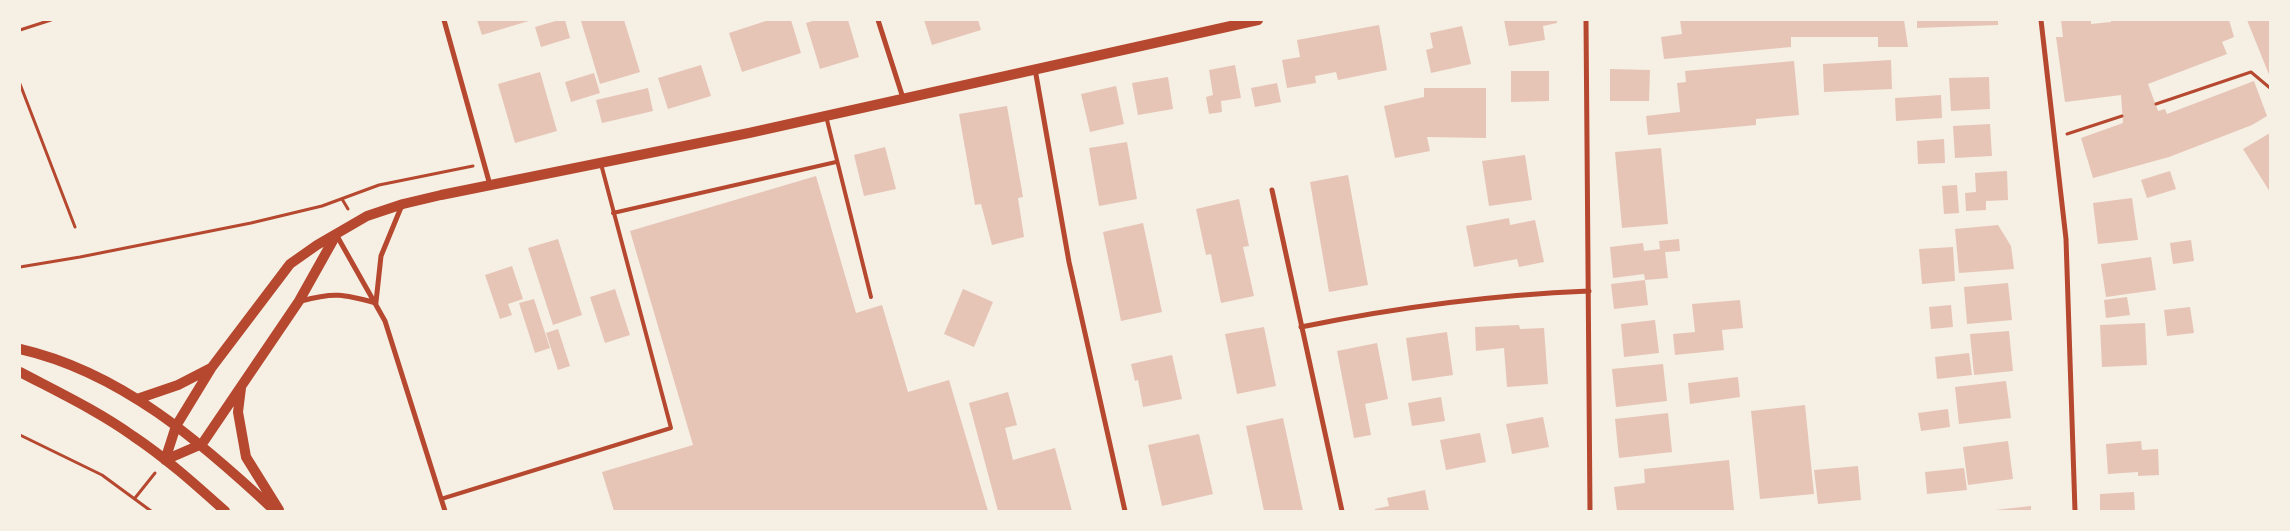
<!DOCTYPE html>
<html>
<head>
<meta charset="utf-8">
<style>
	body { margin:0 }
	#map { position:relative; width:2290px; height:531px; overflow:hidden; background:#f6efe4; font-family:"IBM Plex Sans",sans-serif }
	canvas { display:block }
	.frame { position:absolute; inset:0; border:21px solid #f6efe4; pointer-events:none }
</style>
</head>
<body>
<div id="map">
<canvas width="2290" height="531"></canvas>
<div class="frame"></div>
</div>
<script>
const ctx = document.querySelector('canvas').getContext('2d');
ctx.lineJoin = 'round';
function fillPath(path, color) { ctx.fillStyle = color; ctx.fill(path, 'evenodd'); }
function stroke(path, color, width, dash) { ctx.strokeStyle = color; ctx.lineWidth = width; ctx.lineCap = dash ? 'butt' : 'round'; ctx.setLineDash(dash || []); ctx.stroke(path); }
const building = new Path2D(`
	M477,20H532L482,35Z
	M559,20H565L570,38L541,47L535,27Z
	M585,20H624L640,72L600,84L581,21Z
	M769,20H791L801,53L742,72L729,33Z
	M816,20H848L859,57L820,69L806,23Z
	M924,20H978L981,30L932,45Z
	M1504,20H1557V23L1543,26L1545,40L1509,46Z
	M1680,20H1904L1908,47H1878V37H1791V47L1664,59L1661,37L1682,34Z
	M1917,20H1998V25L1917,28Z
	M2061,20H2091V24L2111,22V20H2229L2234,37L2222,42L2227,54L2148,84L2158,111L2165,109L2167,114L2254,81L2267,116L2252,125L2169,157L2093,178L2081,138L2123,123L2121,95L2065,102L2056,37H2063Z
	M2247,20H2270V77Z
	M1379,25L1387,70L1338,80L1336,72L1315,76L1316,83L1287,88L1282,60L1300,57L1297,40Z
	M1462,26L1471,64L1431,73L1426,50L1433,48L1430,33Z
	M1891,60L1892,89L1824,92L1823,64Z
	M1794,61L1799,115L1756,119V125L1648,135L1646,116L1680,112L1677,83L1686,82L1685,71Z
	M701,65L711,96L668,109L658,78Z
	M1235,65L1241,98L1221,101L1222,112L1209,114L1206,97L1213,95L1209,70Z
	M1610,69L1650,70L1649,101H1610Z
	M1511,71H1549V101L1511,102Z
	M540,72L557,131L515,143L498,84Z
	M594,73L600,93L571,102L565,82Z
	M1168,77L1173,109L1138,115L1132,83Z
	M1989,77L1990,109L1951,111L1949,78Z
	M1277,83L1281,102L1255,107L1251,88Z
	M1116,86L1124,124L1090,132L1081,94Z
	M648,88L653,111L602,123L596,100Z
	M1424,88H1486V138L1427,137L1430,151L1395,158L1384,106L1424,97Z
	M1941,95L1942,118L1896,121L1895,98Z
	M1007,106L1023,197L1018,198L1024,237L992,245L981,204L975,205L959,114Z
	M1990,124L1992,156L1955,158L1953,126Z
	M2270,133V192L2243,149Z
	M1944,139L1945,163L1918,164L1917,141Z
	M1127,142L1137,199L1099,206L1089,148Z
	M885,147L896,189L864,196L854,155Z
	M1661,148L1668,224L1622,228L1615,152Z
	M1525,155L1532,200L1489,206L1482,161Z
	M2007,171L2008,200L1986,201V210L1966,211L1965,193L1976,192L1975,173Z
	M2170,171L2176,189L2147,198L2141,180Z
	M1348,175L1368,285L1329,292L1310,182Z
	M816,176L856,313L882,305L908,392L949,380L988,511H614L602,472L693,445L630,231Z
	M1957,185L1959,213L1944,214L1942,186Z
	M2132,198L2138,240L2098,244L2093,203Z
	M1239,199L1249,246L1243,247L1254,296L1221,303L1211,254L1206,255L1196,209Z
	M1509,218L1510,225L1535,220L1544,262L1519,267L1517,259L1474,267L1466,226Z
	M1143,223L1162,312L1121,321L1103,232Z
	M1998,225L2011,246L2014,269L1959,273L1955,229Z
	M558,239L582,315L553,325L528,248Z
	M1679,239L1680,251L1665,252L1668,278L1645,280L1644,274L1613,278L1610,247L1643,243L1644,251L1660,249L1659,241Z
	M2191,240L2194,261L2173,264L2170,243Z
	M1953,247L1955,281L1922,284L1919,249Z
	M2151,257L2156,290L2106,297L2101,264Z
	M512,266L523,299L508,304L512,315L500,319L485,275Z
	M1645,280L1648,305L1614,309L1611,284Z
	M2008,283L2012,320L1967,324L1964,287Z
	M615,289L630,335L605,343L590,297Z
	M963,289L993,302L974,347L944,334Z
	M2127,297L2130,315L2106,318L2104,300Z
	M534,299L550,348L535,353L519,303Z
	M1740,300L1743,328L1722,330L1724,350L1675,355L1673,334L1695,332L1692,304Z
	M1951,305L1953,327L1931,329L1929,307Z
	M2190,307L2194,333L2167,336L2164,310Z
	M1655,320L1659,353L1624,357L1621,324Z
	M2145,323L2147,365L2102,367L2100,325Z
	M1519,325L1520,329L1544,328L1548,384L1507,387L1504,348L1476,351L1475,327Z
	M1264,327L1276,386L1237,394L1225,334Z
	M558,329L570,366L558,370L546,333Z
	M2009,331L2013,371L1974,375L1970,334Z
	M1447,332L1453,375L1412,381L1406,338Z
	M1377,343L1388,399L1365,404L1371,435L1354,438L1337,351Z
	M1969,353L1972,375L1937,379L1935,357Z
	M1172,355L1182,399L1143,407L1138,380L1135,381L1131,364Z
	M1663,364L1667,401L1616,407L1612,369Z
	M1738,377L1740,397L1690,404L1688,383Z
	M2006,381L2011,418L1959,424L1955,387Z
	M1008,392L1017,425L1005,428L1013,460L1055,448L1072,511H998L969,403Z
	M1441,397L1445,421L1412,426L1408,403Z
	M1805,405L1814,494L1760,499L1751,411Z
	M1948,409L1950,427L1921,431L1918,413Z
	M1668,413L1672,452L1619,458L1615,419Z
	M1543,417L1549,447L1512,454L1506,424Z
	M1283,418L1294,469L1303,511H1264L1246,426Z
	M1480,433L1486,462L1446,470L1440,440Z
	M1199,434L1213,494L1162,506L1148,445Z
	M2008,441L2013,479L1968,485L1963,447Z
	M2141,441L2142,450L2158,449L2159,475L2138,476V472L2108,474L2106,444Z
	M1729,460L1734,510L1617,511L1614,487L1645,483L1644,469Z
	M1858,466L1861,500L1818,504L1814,470Z
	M1964,468L1967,490L1927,494L1925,472Z
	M1425,490L1429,511H1375V509L1389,506L1387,498Z
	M2134,492L2135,511H2100V494Z
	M2031,506V511H1995V510Z`);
const path = new Path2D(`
	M20,30L51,20
	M20,84L75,227
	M2156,104L2251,72L2270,88
	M2067,134L2122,116
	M342,199L348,209
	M20,267L80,257L251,223L322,206L379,185L473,166
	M20,435L102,475L151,511
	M135,498L155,473`);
const service = new Path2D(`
	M826,116L871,297
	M613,213L836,162
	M441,499L671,428L601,164`);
const minor = new Path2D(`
	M444,20L490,185
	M878,20L903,98
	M1586,20L1590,511
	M2041,20L2066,239L2075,511
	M1035,69L1069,262L1125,511
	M1272,190L1342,511
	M337,236L385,321L445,511
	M301,301C334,292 343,294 376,303
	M376,302L381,256L402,205
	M1301,327C1398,307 1491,295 1589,291`);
const secondary = new Path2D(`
	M20,349C121,372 201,442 275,511
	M20,372C58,392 98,411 133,436C166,458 196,485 225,511
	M241,388L238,412L246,457L279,510
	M137,399L178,385L211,368
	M202,444L299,301L336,235
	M165,460L176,426L212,367L290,264L317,245L367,216L403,204L441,195L749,133L1258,20
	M165,460L202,444`);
fillPath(building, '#e6c5b7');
stroke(path, '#b5482f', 3);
stroke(service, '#b5482f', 4);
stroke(minor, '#b5482f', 5);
stroke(secondary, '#b5482f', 10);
</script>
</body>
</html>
